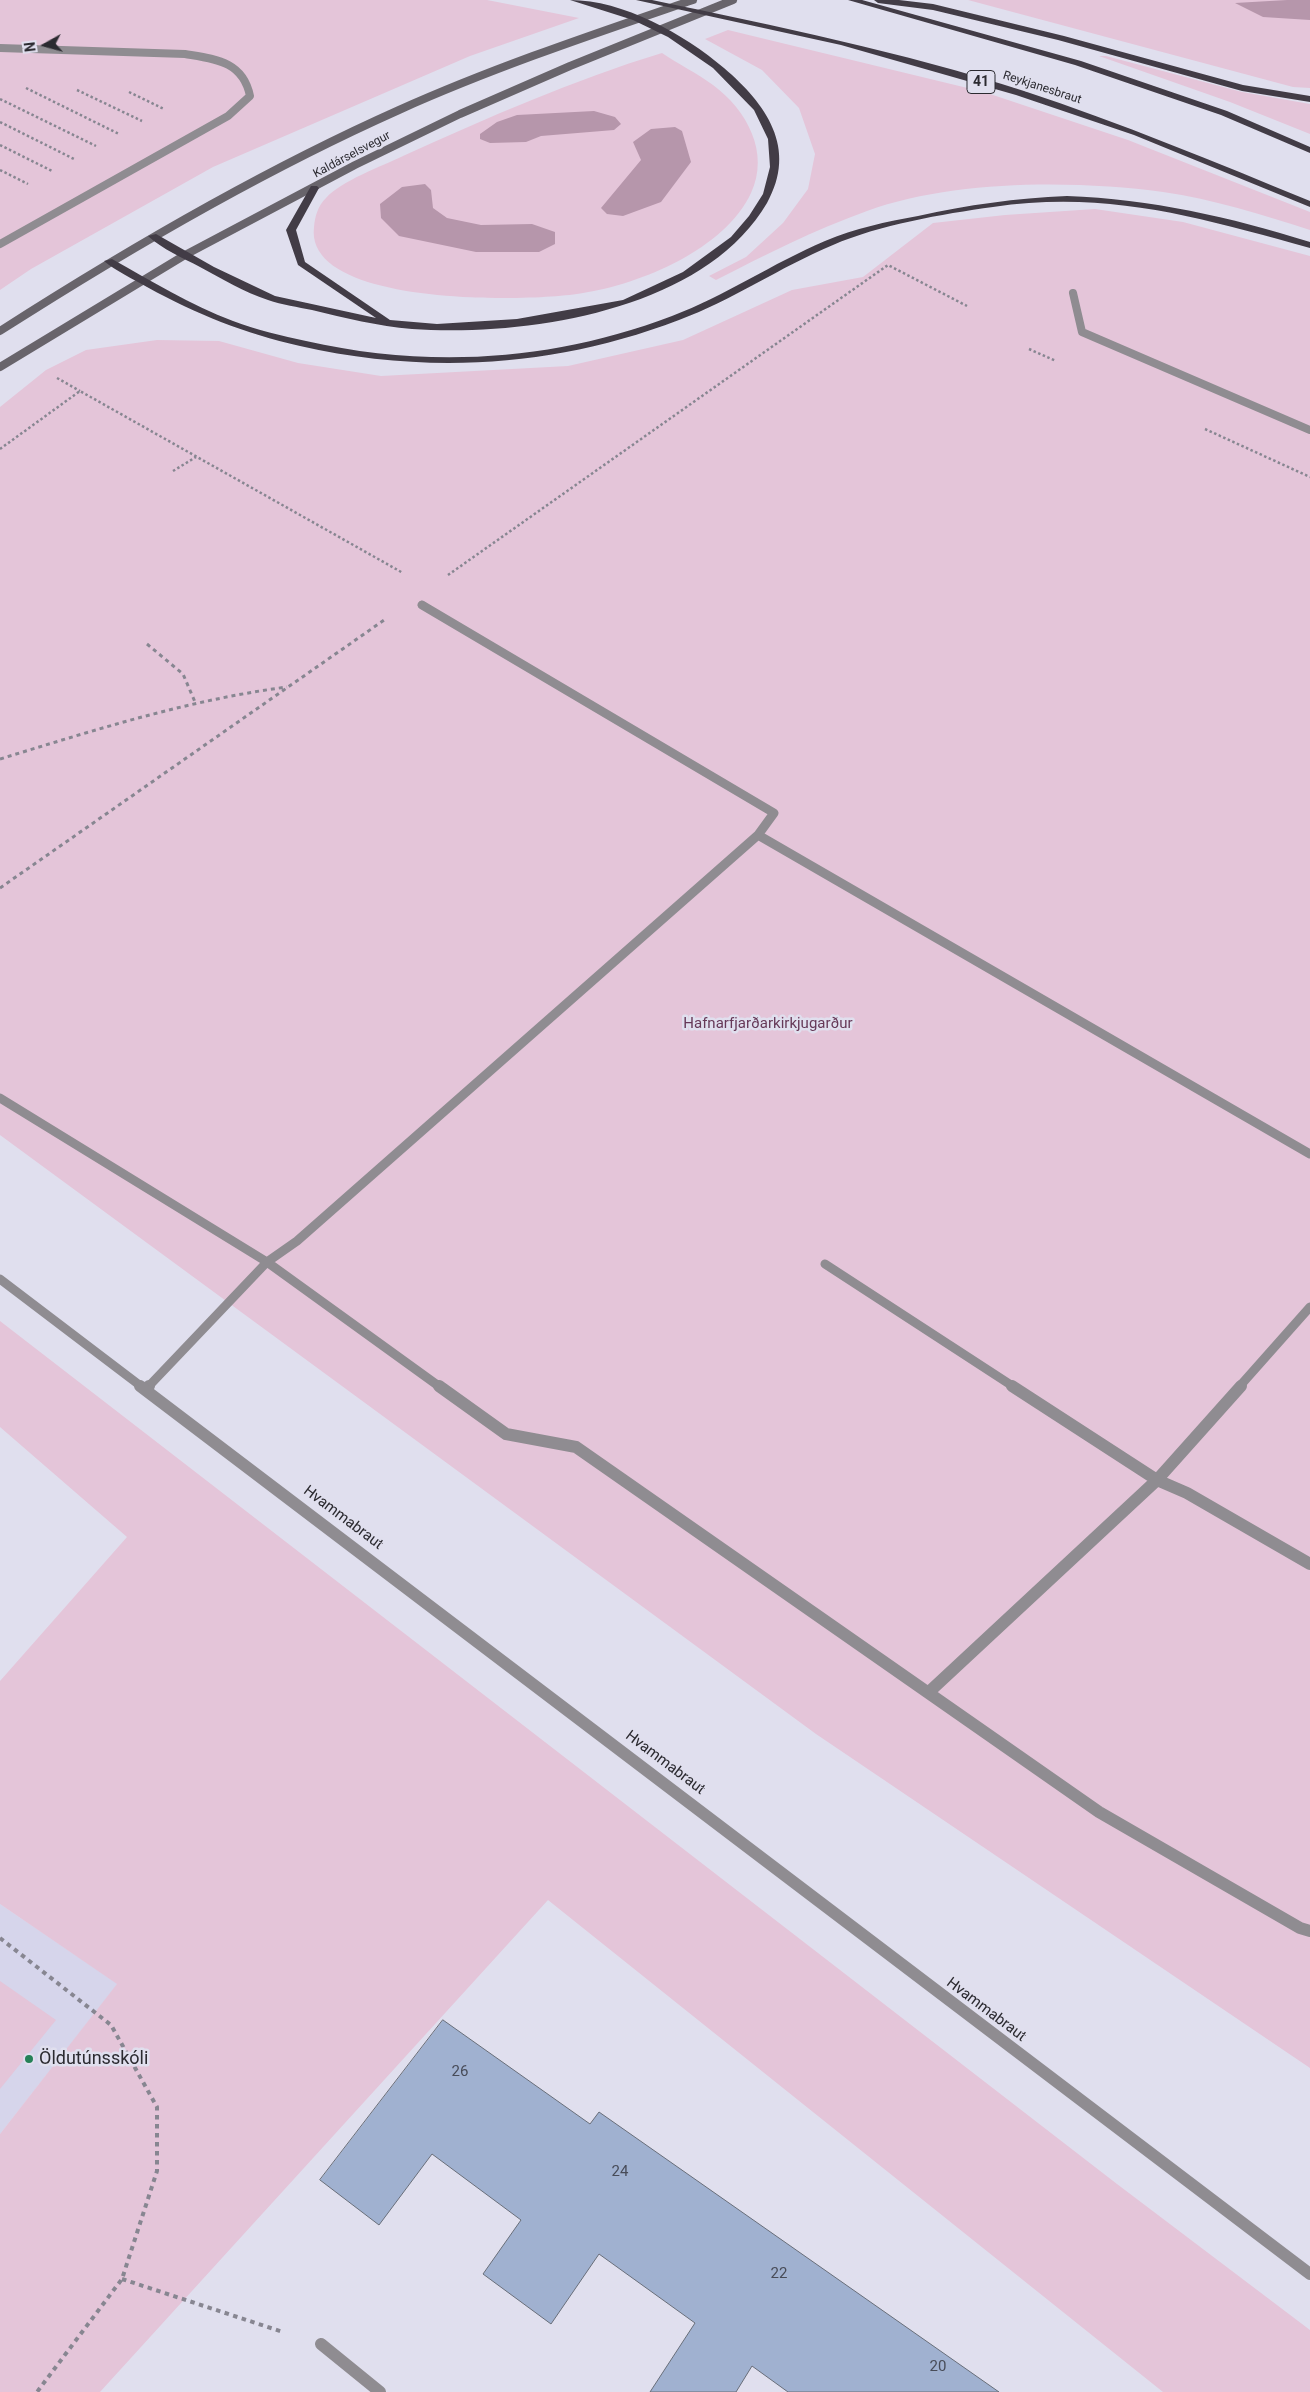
<!DOCTYPE html>
<html>
<head>
<meta charset="utf-8">
<style>
	body { margin:0 }
	#map { position:relative; width:1310px; height:2392px; overflow:hidden; background:#e0dfee; font-family:Roboto,sans-serif }
	canvas { display:block }
	.north { position:absolute; left:20px; top:20px; width:50px; height:50px; -webkit-text-stroke:4px #e0dfee; paint-order:stroke; rotate:263deg; font-size:14px; font-weight:700; line-height:20px; text-align:center; color:#2b2a30 }
	.north::after { content:''; display:block; margin:auto; width:18px; height:22px; background:#2b2a30; clip-path:polygon(50% 0,100% 100%,50% 72%,0 100%) }
</style>
</head>
<body>
<div id="map">
<canvas width="1310" height="2392"></canvas>
<div class="north">N</div>
</div>
<script>
const ctx = document.querySelector('canvas').getContext('2d');
ctx.lineJoin = 'round';
function fillPath(path, color) { ctx.fillStyle = color; ctx.fill(path, 'evenodd'); }
function stroke(path, color, width, dash) { ctx.strokeStyle = color; ctx.lineWidth = width; ctx.lineCap = dash ? 'butt' : 'round'; ctx.setLineDash(dash || []); ctx.stroke(path); }
function label(font, color, halo, rows, align = 'center') {
  ctx.font = font + ' Roboto,sans-serif'; ctx.lineWidth = 5; ctx.setLineDash([]); ctx.textBaseline = 'middle'; ctx.strokeStyle = halo; ctx.fillStyle = color; for (const [text, x, y, turn = 0] of rows) {
    ctx.save(); ctx.translate(x, y); ctx.rotate((+turn || 0) * Math.PI / 180); ctx.textAlign = isNaN(turn) ? turn : align; if (halo) ctx.strokeText(text, 0, 0); ctx.fillText(text, 0, 0); ctx.restore();
  }
}
const built = new Path2D(`
	M0,1904L118,1984L0,2134Z`);
const green = new Path2D(`
	M0,0H487L579,18L470,56L213,167L31,269L0,290Z
	M968,0H1310V88L1293,87Z
	M728,30L984,92L1128,140L1310,212V230C1263,215 1213,199 1163,192C1074,180 952,180 867,211C814,230 765,255 716,280L709,276L746,257L783,223L808,189L815,154L799,108L762,70L705,39Z
	M662,53C678,64 697,73 713,85C747,110 770,153 751,193C725,249 641,284 583,293C534,302 304,308 314,227C315,216 318,206 326,198C341,181 382,166 403,156C487,118 573,80 662,53Z
	M1099,56H1106L1242,92L1310,104V134L1230,102Z
	M1095,209L1183,222L1310,256V2068L816,1734L0,1135V407L46,370L86,350L157,340L219,341L298,363L381,376L568,366L683,340L792,290L863,277L933,223L1005,215Z
	M0,1321L1117,2184L1310,2330V2392H1163L548,1900L100,2392H0V2134L117,1984L0,1904V1681L127,1537L0,1427Z
	M0,1981L56,2020L0,2089Z`);
const forest = new Path2D(`
	M1287,0H1310V20L1263,17L1235,3Z
	M594,111L615,117L621,124L614,130L541,136L526,142L490,143L480,139V134L497,122L517,115Z
	M675,127L682,131L691,162L661,202L623,216L607,214L601,208L641,160L633,142L651,129Z
	M425,184L431,190L433,208L447,218L481,225L532,224L555,232V244L539,252H476L399,236L381,218L380,204L402,187Z`);
const building = new Path2D(`
	M443,2020L590,2124L599,2112L999,2392H788L752,2366L736,2392H650L695,2323L599,2254L551,2324L483,2274L521,2220L432,2154L379,2225L320,2180Z`);
const pathFar2 = new Path2D(`
	M26,88L119,134
	M77,90L142,121
	M129,92L164,109
	M0,99L96,146
	M0,122L74,159
	M0,145L52,171
	M0,170L28,184
	M1029,349L1056,361
	M57,378L80,391
	M1205,429L1310,477
	M0,449L80,391L403,573
	M173,471L196,457
	M448,575L888,265L967,306`);
const pathFar1 = new Path2D(`
	M147,644L183,674L195,702
	M0,759C95,730 188,700 287,687
	M0,888L387,618`);
const path = new Path2D(`
	M0,1938L111,2025L157,2107V2171L122,2279L37,2392
	M122,2279L283,2332`);
const serviceFar2 = new Path2D(`
	M0,48L185,54C215,59 243,61 250,96L228,116L0,244
	M1073,293L1082,332L1310,430
	M422,605L424,606`);
const serviceFar1 = new Path2D(`
	M422,605L774,813L758,835L1310,1154
	M0,1098L267,1262L440,1387
	M825,1264L1014,1387
	M148,1387L267,1262L297,1241L758,835
	M1239,1387L1310,1307`);
const service = new Path2D(`
	M439,1386L506,1434L576,1447L1099,1812L1300,1928L1310,1931
	M1012,1386L1157,1480L1187,1493L1310,1564
	M147,1388L149,1386
	M929,1692L1157,1480L1241,1386`);
const minorFar1 = new Path2D(`
	M0,1279L142,1387`);
const minor = new Path2D(`
	M140,1386L1310,2274
	M321,2344L380,2392`);
const secondary = new Path2D(`
	M0,331C128,249 260,172 399,110C495,67 594,34 693,0
	M0,367L185,255L355,165L460,114L570,66L733,0`);
const trunk = new Path2D(`
	M570,0C623,0 684,34 724,68C766,104 798,148 767,203C704,311 525,337 412,329C378,326 345,318 312,310C298,307 282,305 268,300C244,292 222,279 200,267C183,258 162,249 148,236L156,234L214,267L275,296L376,318L298,265L286,230L311,186H317L319,188L296,230L305,262L390,320L437,324L517,319L623,300L683,272L731,237L749,216L763,194L770,167L768,139L754,110L713,68L668,37L633,20Z
	M636,0H652C777,26 902,52 1024,91C1121,123 1215,162 1310,201V207L1134,135L1016,95L841,45Z
	M848,0H862L1081,61L1227,111L1310,147V153L1221,115L1075,65Z
	M874,0H899L933,4L1064,36L1243,85L1310,96V102L1242,91L1058,40L933,10L878,3Z
	M1067,196C1151,199 1230,217 1310,242V248C1200,218 1109,190 993,207C942,214 879,225 833,245C780,267 733,300 679,320C556,367 428,375 300,346C244,333 198,315 147,287C133,279 116,271 104,261L112,259C151,281 191,305 233,321C257,330 282,336 306,341C429,369 554,361 672,316C725,296 773,263 825,241C855,228 886,222 918,216C968,205 1016,198 1067,196Z`);
const markers = [
	[29,2059,5,"#258157"]
];
const farStreetnames = [
	["Reykjanesbraut",1042,88,18],
	["Kaldárselsvegur",352,155,-28]
];
const shields = [
	[981,82,28]
];
const shieldNames = [
	["41",981,82]
];
const parkNames = [
	["Hafnarfjarðarkirkjugarður",768,1024]
];
const streetNames = [
	["Hvammabraut",343,1518,37],
	["Hvammabraut",665,1763,37],
	["Hvammabraut",986,2010,37]
];
const nearNumbernames = [
	["26",460,2072],
	["24",620,2172],
	["22",779,2274],
	["20",938,2367]
];
const nearPoinames = [
	["Öldutúnsskóli",39,2059]
];
fillPath(built, '#d6d5eb');
fillPath(green, '#e4c5d9');
fillPath(forest, '#b696ab');
fillPath(building, '#a0b1d0');
stroke(building, '#686e79', 1);
stroke(pathFar2, '#878691', 2.5, [2.5, 2.5]);
stroke(pathFar1, '#878691', 3, [4, 4]);
stroke(path, '#878691', 4, [4.5, 4.5]);
stroke(serviceFar2, '#8f8c91', 8);
stroke(serviceFar1, '#8f8c91', 9);
stroke(service, '#8f8c91', 12);
stroke(minorFar1, '#8f8c91', 9);
stroke(minor, '#8f8c91', 12);
stroke(secondary, '#68646b', 8);
fillPath(trunk, '#423c46');
for (const [x, y, r, color] of markers) { const dot = new Path2D(); dot.arc(x, y, r, 0, 2 * Math.PI); ctx.fillStyle = color; ctx.fill(dot); stroke(dot, '#e0dfee', 2); }
label('12px', '#2b2a30', '#e0dfee', farStreetnames);
for (const [x, y, w] of shields) { const box = new Path2D(); box.roundRect(x - w / 2, y - 11.5, w, 23, 4); ctx.fillStyle = '#e0dfee'; ctx.fill(box); stroke(box, '#2b2a30', 1); }
label('bold 14px', '#2b2a30', null, shieldNames);
label('15px', '#663958', '#e0dfee', parkNames);
label('15px', '#2b2a30', '#e0dfee', streetNames);
label('15px', '#484c58', null, nearNumbernames);
label('18px', '#2b2a30', '#e0dfee', nearPoinames, 'left');
</script>
</body>
</html>
